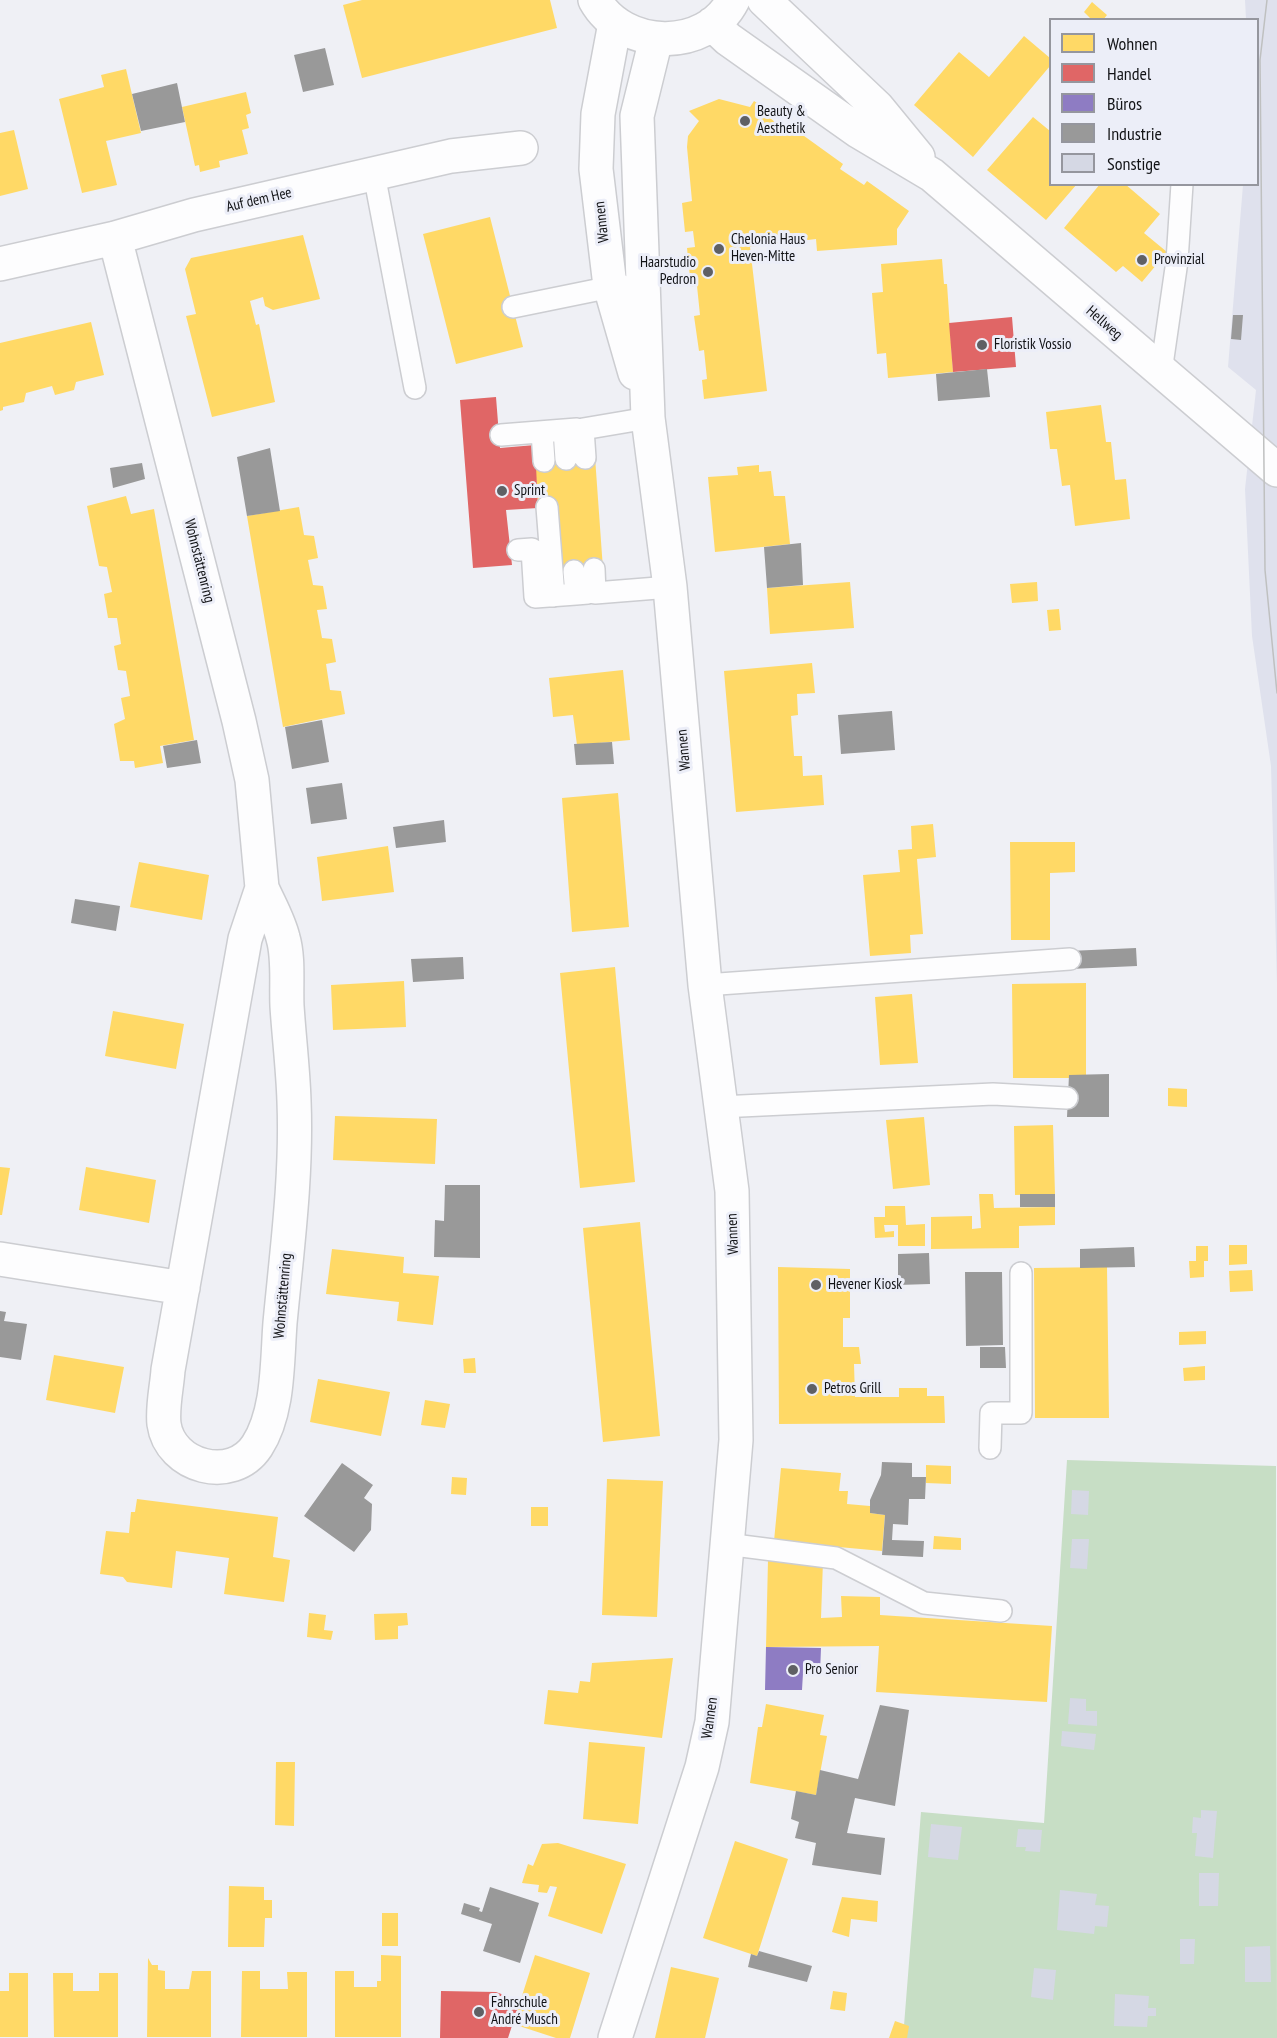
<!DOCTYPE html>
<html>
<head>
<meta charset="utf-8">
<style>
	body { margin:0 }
	#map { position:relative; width:1277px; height:2038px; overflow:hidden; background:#eff0f5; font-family:"PT Sans Narrow",sans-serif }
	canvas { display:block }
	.legend { position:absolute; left:1049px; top:18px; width:210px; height:168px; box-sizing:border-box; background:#eceef8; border:2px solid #95969e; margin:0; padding:8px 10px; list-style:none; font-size:18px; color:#121316 }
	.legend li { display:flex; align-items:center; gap:12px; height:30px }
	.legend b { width:30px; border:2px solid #95969e }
</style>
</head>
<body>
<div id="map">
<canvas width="1277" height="2038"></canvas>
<ul class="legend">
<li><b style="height:16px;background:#ffd966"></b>Wohnen</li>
<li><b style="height:16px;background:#e06666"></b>Handel</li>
<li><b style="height:16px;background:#8e7cc3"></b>Büros</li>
<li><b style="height:16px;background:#999"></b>Industrie</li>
<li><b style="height:16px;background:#d5d8e4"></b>Sonstige</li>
</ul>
</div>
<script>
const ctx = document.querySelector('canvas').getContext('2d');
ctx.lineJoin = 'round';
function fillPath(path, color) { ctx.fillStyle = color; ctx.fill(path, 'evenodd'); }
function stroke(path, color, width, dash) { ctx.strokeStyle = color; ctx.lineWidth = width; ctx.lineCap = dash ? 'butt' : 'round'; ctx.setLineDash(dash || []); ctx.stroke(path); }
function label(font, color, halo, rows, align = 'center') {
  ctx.font = font + ' "PT Sans Narrow",sans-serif'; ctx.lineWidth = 6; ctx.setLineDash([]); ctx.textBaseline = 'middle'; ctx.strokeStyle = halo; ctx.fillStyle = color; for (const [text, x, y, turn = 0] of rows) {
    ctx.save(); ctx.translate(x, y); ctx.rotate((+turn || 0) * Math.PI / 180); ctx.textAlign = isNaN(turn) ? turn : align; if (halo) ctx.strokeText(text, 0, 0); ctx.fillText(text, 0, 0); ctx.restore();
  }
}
const built = new Path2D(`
	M1245,0H1277V983L1271,766L1252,636L1245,489L1256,390L1228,367L1243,185L1258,184V20L1246,19Z`);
const green = new Path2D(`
	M1067,1460L1276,1466L1277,2038H903L921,1812L1044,1823Z`);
const homes = new Path2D(`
	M362,0H550L557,28L362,78L343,5Z
	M1092,2L1107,15L1103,20H1092L1084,12Z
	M1024,36L1050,58V66L973,157L914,105L959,52L989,77Z
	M126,69L141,133L106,141L117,185L82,193L59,99L104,87L101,75Z
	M246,92L251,113L246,115L249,128L242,130L248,154L219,161L220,167L200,172L199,165L195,166L182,107Z
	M719,99L750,107L754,101L770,112L767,116L790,133L793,128L843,164L840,169L864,185L867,181L909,211L897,229V245L817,251L816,239L750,247L767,391L704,399L702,380L707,379L704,350L699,351L694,316L700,315L697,286L691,287L687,248L695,247L693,231L685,232L682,203L692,201L687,147L688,136L699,121L689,111Z
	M1033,117L1050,131V184H1077L1046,220L987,170Z
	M14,130L28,189L0,196V133Z
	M1100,184H1125L1160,214L1144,233L1167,252L1142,282L1123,266L1116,272L1064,228Z
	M490,217L523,347L456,364L423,234Z
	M303,235L320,299L273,310L265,306L263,297L250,301L256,325L259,324L275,402L212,417L186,316L196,314L185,269L191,258Z
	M942,259L944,284H947L953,372L888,378L886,353L877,354L872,293L883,292L881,264Z
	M91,322L104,375L76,382L74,390L55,395L52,386L26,393L24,402L3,407V410L0,411V343Z
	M1101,405L1106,442H1111L1115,480L1126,479L1130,519L1075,526L1070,485L1062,486L1057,449H1050L1046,412Z
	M595,457L603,569L561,572L538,508L535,462Z
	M759,465V472L771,471L774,496H785L790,544L715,552L708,477L738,475L737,467Z
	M126,496L131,514L154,509L194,740L160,746L163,763L135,768L134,761H120L114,724L125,719L121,698L130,696L126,671L118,670L114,646L121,644L117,618H108L104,594L112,592L107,567L99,566L87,506Z
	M299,507L304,535L314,536L318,558L308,560L313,585L323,586L327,609L317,610L322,638L332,639L336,662L326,664L330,690L341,691L345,714L283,727L247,516Z
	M850,582L854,628L770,634L767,588Z
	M1037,582L1038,601L1012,603L1010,584Z
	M1059,609L1061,630L1049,631L1047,610Z
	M812,663L815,693L797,694L798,715L791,716L794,756H802L803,776L822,775L824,805L736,812L724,671Z
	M623,670L630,740L577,745L573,715L553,717L549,678Z
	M618,793L629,927L572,932L562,798Z
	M933,824L936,857L917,859L923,934L910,935L911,953L870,956L863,875L900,872L898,850L912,849L911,826Z
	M1010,842H1075V872L1050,873V940H1011Z
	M388,846L394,892L322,901L317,857Z
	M139,862L209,875L202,920L130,907Z
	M615,967L635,1182L580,1188L560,973Z
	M404,981L406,1027L333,1030L331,985Z
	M1086,983V1075H1069V1078H1013L1012,984Z
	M912,994L918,1063L880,1065L875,997Z
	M113,1011L184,1024L176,1069L105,1056Z
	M1168,1088L1187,1089V1107L1168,1106Z
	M335,1116L437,1119L435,1164L333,1160Z
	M924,1117L930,1185L893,1189L886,1120Z
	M1053,1125L1055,1194L1015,1195L1014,1126Z
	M0,1167L10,1168L2,1215H0Z
	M86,1167L156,1180L149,1223L79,1210Z
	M979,1194H993L994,1208L1055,1207V1225L1019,1226V1248L931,1249V1217L972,1216V1229L981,1228Z
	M885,1206H905L906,1225L925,1224V1246H898V1225H884L885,1232L894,1231V1237L875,1238L874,1217H885Z
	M640,1222L660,1436L603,1442L583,1228Z
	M1229,1245H1247V1264L1229,1265Z
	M1196,1246H1208V1261H1204V1277L1190,1278L1189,1261H1196Z
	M332,1249L404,1257L403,1273L439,1276L433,1325L397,1321L399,1302L326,1294Z
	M778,1267L850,1269V1318H843V1347H859L861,1364H854L855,1397H899V1388H927V1396H944L945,1423L779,1424Z
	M1107,1267L1109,1418H1035L1034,1268Z
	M1252,1270L1253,1291L1230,1292L1229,1271Z
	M1206,1331V1344L1179,1345V1332Z
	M54,1355L124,1367L115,1413L46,1400Z
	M475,1358L476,1373H464L463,1359Z
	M1205,1366V1380L1184,1381L1183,1368Z
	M318,1379L390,1392L381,1436L310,1422Z
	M425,1400L450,1404L445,1428L421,1425Z
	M926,1465L951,1466V1484L926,1483Z
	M781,1468L841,1473L839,1491H848L847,1504L870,1506V1513L885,1515L882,1551L774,1541Z
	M452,1477L467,1478L466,1495L451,1494Z
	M607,1479L663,1481L657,1617L602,1615Z
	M137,1499L278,1517L273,1557L290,1560L284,1602L224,1594L229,1558L176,1551L172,1588L127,1582L123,1577L100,1574L106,1531L129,1533L131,1512H135Z
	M531,1507H548V1526H531Z
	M934,1536L961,1538V1550L933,1549Z
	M768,1560L823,1561L821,1618L842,1617L841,1596L880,1597V1615L1052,1626L1047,1702L876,1692L879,1646L766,1647Z
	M309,1613L326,1615L324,1630L333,1631L331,1640L307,1637Z
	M407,1613L408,1625L398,1626V1639L375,1640L374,1614Z
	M673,1658L662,1738L544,1724L548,1690L578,1693L580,1681L590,1682L592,1663Z
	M766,1704L824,1715L820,1735L827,1736L816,1795L750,1783L758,1727H762Z
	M589,1742L645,1747L638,1824L583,1819Z
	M276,1762H295L294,1826L275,1825Z
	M735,1841L788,1859L757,1956L703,1938Z
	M558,1843L626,1864L602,1934L548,1916L557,1887L550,1886L547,1893L538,1892L539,1885L522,1883L528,1864L533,1866L542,1844Z
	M229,1886L264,1887V1900H272V1918H265L264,1947H228Z
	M842,1897L878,1901L877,1922L851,1919L849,1937L832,1932Z
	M382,1913H398V1946H382Z
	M381,1955L401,1956V2037H335V1971H354V1987H377V1981H381Z
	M535,1955L590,1973L570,2038H556L513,2024Z
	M148,1958L152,1965H158V1970L165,1971V1989H189L192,1971H211V2037H147Z
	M671,1967L719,1978L705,2038H655Z
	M242,1971H260V1989H288L287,1972H307V2037H241Z
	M9,1973H28V2037H0V1991H9Z
	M53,1973H73V1991H99V1973H118V2037H54Z
	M833,1991L847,1993L845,2011L830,2009Z
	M895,2021L909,2026L907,2038H889Z`);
const shops = new Path2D(`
	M1012,317L1016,367L953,372L949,323Z
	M496,397L500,448L535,445L538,508L506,510L512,565L473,568L460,400Z
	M441,1991L496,1992L520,2001L508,2038H440Z`);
const offices = new Path2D(`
	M766,1647L821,1648L820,1673H803L802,1690H765Z`);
const industry = new Path2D(`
	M325,48L334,85L303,92L294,55Z
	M177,83L185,122L141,131L132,94Z
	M1233,315H1243L1241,340L1231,339Z
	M987,369L990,397L938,401L936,374Z
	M270,448L280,511L247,516L237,457Z
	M142,463L145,479L113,488L110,468Z
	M801,543L803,585L767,588L764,547Z
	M892,711L895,750L841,754L838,715Z
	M322,720L329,762L292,769L285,727Z
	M197,740L201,763L167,768L163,746Z
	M612,742L614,764L576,765L574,744Z
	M342,783L347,819L311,824L306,788Z
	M444,820L446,842L396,848L393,827Z
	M75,899L120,906L116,931L71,923Z
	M1136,948L1137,966L1070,969L1069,951Z
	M463,957L464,979L413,982L411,959Z
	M1109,1074V1117H1067L1069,1075Z
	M445,1185H480V1258L434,1257L435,1220L444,1221Z
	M1020,1194H1055V1207H1020Z
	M1134,1247L1135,1267L1080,1268V1249Z
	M929,1253L930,1284L898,1285V1254Z
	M965,1272H1002L1003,1345L966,1346Z
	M0,1311L6,1312L4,1321L27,1324L21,1360L0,1357Z
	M980,1347H1005L1006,1368H980Z
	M882,1462L912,1463V1477H926L925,1499H909L908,1525L893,1524L892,1540L924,1541L923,1557L882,1555L885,1515L870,1513V1500L881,1475Z
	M342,1463L373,1485L364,1498L372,1504L371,1530L354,1552L304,1516Z
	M880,1705L909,1710L895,1806L855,1798L847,1833L885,1838L881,1875L812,1865L816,1843L795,1838L799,1822L791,1819L796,1791L816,1795L820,1770L858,1779Z
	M490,1887L539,1903L520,1963L483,1951L492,1924L461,1914L464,1903L480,1908L479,1911L482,1912Z
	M759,1951L812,1966L807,1982L748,1967L751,1954L757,1956Z`);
const building = new Path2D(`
	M1072,1490L1089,1491L1088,1515L1071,1514Z
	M1072,1539H1089L1087,1569L1070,1568Z
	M1070,1698L1086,1699V1711H1097V1726L1068,1724Z
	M1062,1731L1096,1734L1094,1750L1061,1746Z
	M1201,1810L1217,1811L1213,1858L1195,1856L1197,1833H1192L1193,1817L1201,1818Z
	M931,1824L962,1827L958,1860L928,1857Z
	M1018,1829L1042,1830L1040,1852L1025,1851L1026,1847H1016Z
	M1199,1873H1219L1218,1906H1199Z
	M1060,1890L1097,1894L1095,1905L1109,1906L1107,1927L1095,1926L1094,1934L1057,1930Z
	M1180,1939H1195L1194,1964H1180Z
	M1270,1946L1271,1982H1245V1947Z
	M1034,1968L1056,1970L1053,2000L1031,1997Z
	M1115,1994L1149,1996L1148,2008H1156V2016H1148L1147,2027L1114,2026Z`);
const service = new Path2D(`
	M374,174L415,388
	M513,307L621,285
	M1161,372L1177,261L1182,184
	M542,432L544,461
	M501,435L564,430
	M585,458L583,429L648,418
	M566,459L564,430L577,429
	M547,507L554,596
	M518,550L532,549L535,597L576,594
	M594,569L595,593L670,587
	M574,571L576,594L588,593
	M705,985L1070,959
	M720,1107L993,1094L1067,1098
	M990,1448L991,1413H1021V1273
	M726,1544L836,1558L924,1603L1001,1611`);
const minor = new Path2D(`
	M615,23L598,114L596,169L610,286L635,373
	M115,238L239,721L252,780L262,888L245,939L168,1370C167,1386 162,1407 164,1424C170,1467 232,1484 257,1446C279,1412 277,1362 280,1323C287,1249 297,1175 294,1101C293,1069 289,1037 287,1006C286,984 289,958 283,938C279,921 269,904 262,888
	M0,264L115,238L194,215L451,156L521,148
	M0,1259L183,1288
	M615,2038L702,1767L712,1722L736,1440L732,1191L705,985L670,587L648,418L637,116L656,39`);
const tertiary = new Path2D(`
	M595,0C623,50 706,53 733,0
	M764,0L877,107L918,157
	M712,24L728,39L858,131L932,175L1277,470`);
const tram = new Path2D(`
	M1267,0L1260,60L1265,570L1277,693`);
const markers = [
	[745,121,6,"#5f6064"],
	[719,249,6,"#5f6064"],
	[1142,260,6,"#5f6064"],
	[708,272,6,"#5f6064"],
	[982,345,6,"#5f6064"],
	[502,491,6,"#5f6064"],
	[816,1285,6,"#5f6064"],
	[812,1389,6,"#5f6064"],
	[793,1670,6,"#5f6064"],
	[479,2012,6,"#5f6064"]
];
const poiNames = [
	["Beauty &",757,112],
	["Aesthetik",757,129],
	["Chelonia Haus",731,240],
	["Heven-Mitte",731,257],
	["Provinzial",1154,260],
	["Haarstudio",696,263,"right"],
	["Pedron",696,280,"right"],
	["Floristik Vossio",994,345],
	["Sprint",514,491],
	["Hevener Kiosk",828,1285],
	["Petros Grill",824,1389],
	["Pro Senior",805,1670],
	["Fahrschule",491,2003],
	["André Musch",491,2020]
];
const streetNames = [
	["Auf dem Hee",259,200,-13],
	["Wannen",602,222,-96],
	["Hellweg",1104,323,41],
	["Wohnstättenring",199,561,76],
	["Wannen",684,750,-95],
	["Wannen",733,1234,-92],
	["Wohnstättenring",283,1296,-85],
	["Wannen",710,1718,-82]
];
fillPath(built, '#dfe1ed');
fillPath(green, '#c7dec5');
fillPath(homes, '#ffd966');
fillPath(shops, '#e06666');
fillPath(offices, '#8e7cc3');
fillPath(industry, '#999');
fillPath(building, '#d5d8e4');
stroke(service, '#cccdd1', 24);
stroke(minor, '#cccdd1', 36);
stroke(tertiary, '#cccdd1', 36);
stroke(service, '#fdfdfe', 21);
stroke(minor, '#fdfdfe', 33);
stroke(tertiary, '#fdfdfe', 33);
stroke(tram, '#bfc0c0', 1.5);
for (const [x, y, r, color] of markers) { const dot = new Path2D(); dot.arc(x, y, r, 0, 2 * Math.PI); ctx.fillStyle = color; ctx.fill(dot); stroke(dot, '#eceef8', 2); }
label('15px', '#121316', '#eceef8', poiNames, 'left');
label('15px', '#121316', '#eceef8', streetNames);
</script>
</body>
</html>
